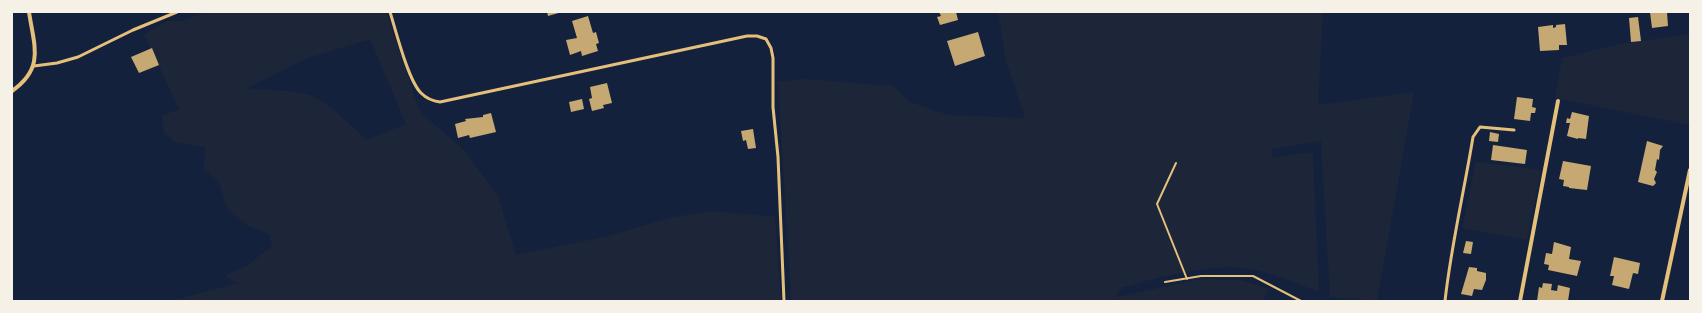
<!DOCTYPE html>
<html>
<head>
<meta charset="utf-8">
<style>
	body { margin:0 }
	#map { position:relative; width:1702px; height:313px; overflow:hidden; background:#14213d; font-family:"Work Sans",sans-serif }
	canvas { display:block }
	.frame { position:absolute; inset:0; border:13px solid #f6f1e7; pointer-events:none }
</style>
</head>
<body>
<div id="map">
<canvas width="1702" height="313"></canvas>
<div class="frame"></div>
</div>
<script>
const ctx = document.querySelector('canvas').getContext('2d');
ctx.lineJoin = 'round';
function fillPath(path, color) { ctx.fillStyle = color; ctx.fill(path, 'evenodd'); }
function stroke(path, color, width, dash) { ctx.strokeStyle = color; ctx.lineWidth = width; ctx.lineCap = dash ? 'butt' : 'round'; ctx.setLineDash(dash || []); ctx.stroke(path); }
const green = new Path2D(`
	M205,12H386L417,104L422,114L464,150L498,196L516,255L604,237L673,217L712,211L767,216H775L781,301H170L238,283L225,276L248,265L272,246L270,235L247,225L228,210L219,182L204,169L205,147L177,143L164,133L162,116L179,109L144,34L167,21H181ZM370,39L406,124L367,140C351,125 333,107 314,97C295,88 268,92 247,88L305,59Z
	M998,12H1323L1318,105L1414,92L1377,301L1330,297L1321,141L1271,149L1272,158L1308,152L1313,155L1319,292C1294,283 1269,270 1242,268C1206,264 1157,278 1121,288L1116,297L1201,279L1240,280L1268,288L1264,301H791L778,82L804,79L893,86L910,102L948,115L1025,118L1006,61Z
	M1683,35H1690V125L1555,98L1562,58L1620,44Z
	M1476,162L1541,170L1527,240L1462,228Z`);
const building = new Path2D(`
	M547,12H562L548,16Z
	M939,12H956L958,20L940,25L937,17L941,16Z
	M1650,12H1667L1668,26L1652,28Z
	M588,16L593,33L596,32L599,43L596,44L598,51L582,56L581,51L570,55L566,40L577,38L572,21Z
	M1638,17L1641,41L1631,42L1629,18Z
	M1565,24L1567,45H1559V50L1540,51L1538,27L1553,25V28L1556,27V25Z
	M978,32L985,56L955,66L947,41Z
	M152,48L159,65L139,73L131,57Z
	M607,83L612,103L603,105L604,108L592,111L589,99L592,98L590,87Z
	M1517,97L1533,99L1532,107L1536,108L1535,113H1531L1530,121L1514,119Z
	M582,99L584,109L571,112L569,102Z
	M1572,112L1589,116L1586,139L1578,138V139L1567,136L1570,123H1566L1567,118L1570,119Z
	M491,113L496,132L470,138L469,135L458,138L455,124L466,121L465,119L483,117V115Z
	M753,129L756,148L748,149L746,140L743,141L741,131Z
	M1490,132L1499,134L1498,142L1489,141Z
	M1647,141L1663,146L1660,150L1659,160L1657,159L1655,170L1657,172L1654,179L1656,183L1653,186L1638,182Z
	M1493,145L1527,150L1525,164L1491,160Z
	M1563,161L1591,166L1587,190L1569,188V187L1563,186L1564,180L1559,179Z
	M1466,241L1473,242L1471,254L1463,253Z
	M1554,242L1571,247L1569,259L1581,261L1577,276L1548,270L1549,265L1544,264L1546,253L1552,254Z
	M1614,257L1640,263L1638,274L1633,273L1629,289L1612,285L1614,276H1610Z
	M1469,267L1477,268V271L1486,273V280L1482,290L1474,289L1472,296L1461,294Z
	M1543,283L1552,284L1551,290L1557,291L1558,285L1570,288L1568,301H1537L1539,287L1542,288Z`);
const path = new Path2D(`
	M1176,163L1157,204L1187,279
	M1165,282L1201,276H1253L1301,301`);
const service = new Path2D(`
	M390,12C396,31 408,80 421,93C427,99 432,101 440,102L747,36H757L766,39L771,48L773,58V107L778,157L784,301
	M34,66L57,63L78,57L133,30L177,12
	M1445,301C1451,246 1464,192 1473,137L1480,127L1514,130`);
const minor = new Path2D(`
	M12,91C45,68 34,46 29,12
	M1520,301L1558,101
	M1662,301L1690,170`);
fillPath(green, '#1d2539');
fillPath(building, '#c6a872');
stroke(path, '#e5c07b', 2);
stroke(service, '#e5c07b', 3);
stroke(minor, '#e5c07b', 4);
</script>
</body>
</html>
